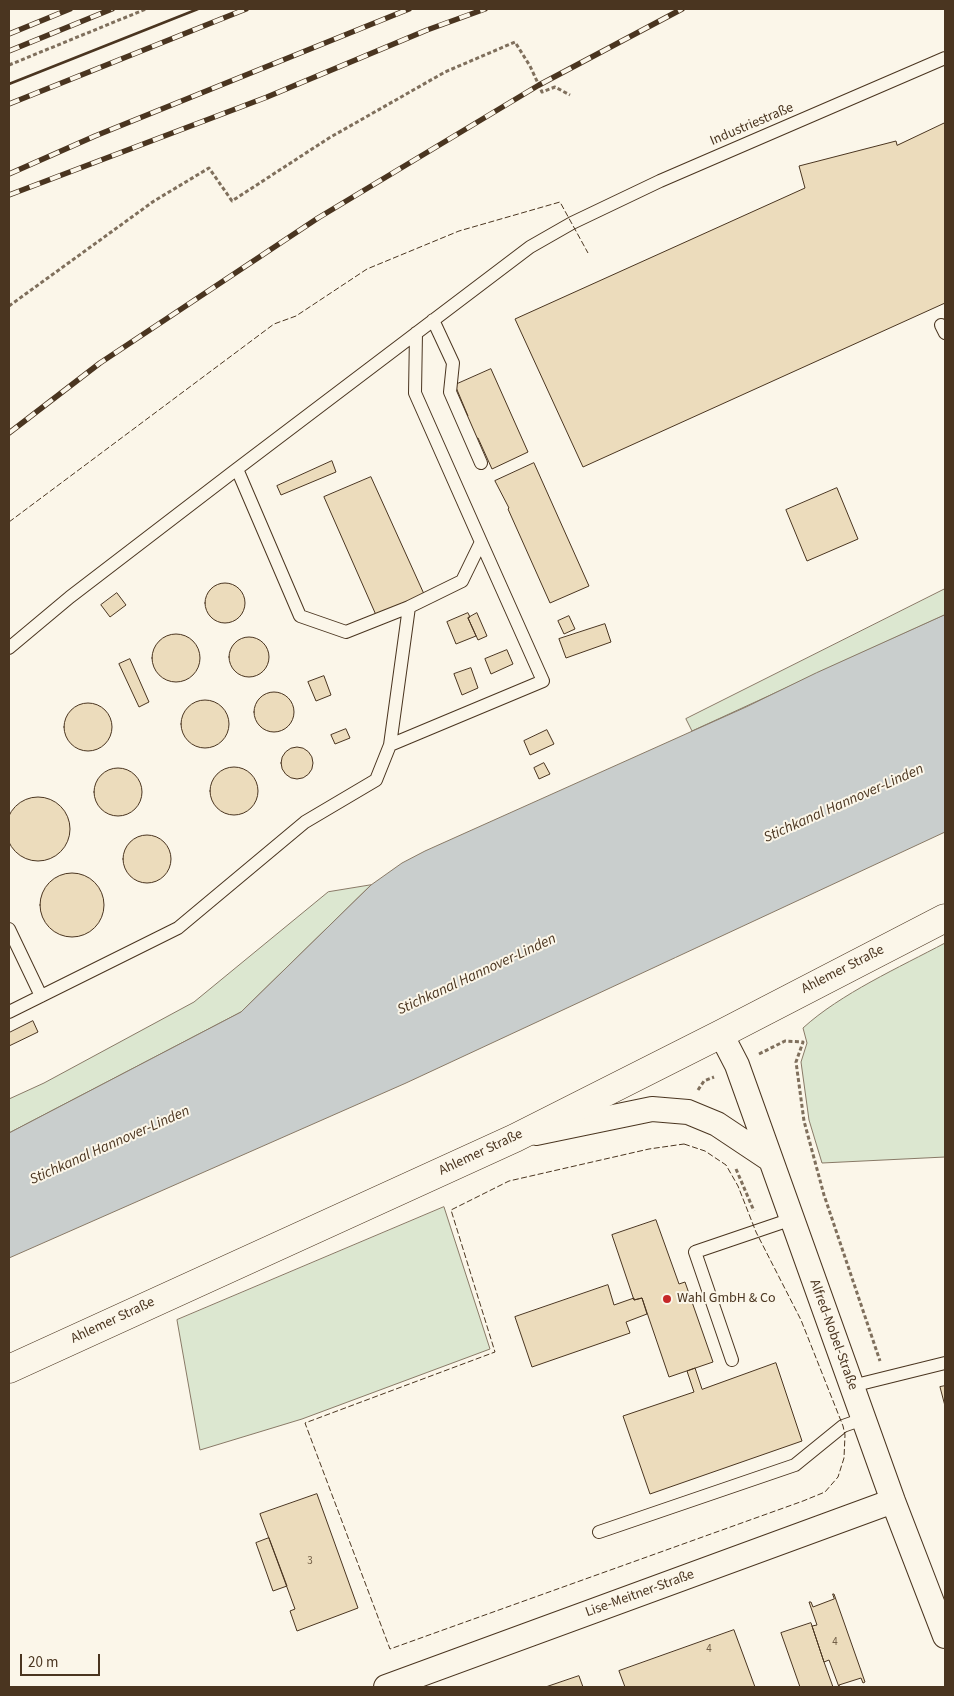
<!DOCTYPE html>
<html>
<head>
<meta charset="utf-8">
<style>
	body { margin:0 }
	#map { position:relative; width:954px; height:1696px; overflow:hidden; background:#fbf6e9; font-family:"Source Sans 3",sans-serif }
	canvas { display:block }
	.frame { position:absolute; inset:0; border:10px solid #4a3520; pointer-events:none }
	.scale { position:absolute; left:20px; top:1654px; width:80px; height:22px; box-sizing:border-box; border:2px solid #4a3520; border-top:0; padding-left:6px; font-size:15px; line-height:18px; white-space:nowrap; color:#4a3520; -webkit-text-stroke:4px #fbf6e9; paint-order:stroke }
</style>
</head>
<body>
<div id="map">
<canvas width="954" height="1696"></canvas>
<div class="frame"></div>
<div class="scale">20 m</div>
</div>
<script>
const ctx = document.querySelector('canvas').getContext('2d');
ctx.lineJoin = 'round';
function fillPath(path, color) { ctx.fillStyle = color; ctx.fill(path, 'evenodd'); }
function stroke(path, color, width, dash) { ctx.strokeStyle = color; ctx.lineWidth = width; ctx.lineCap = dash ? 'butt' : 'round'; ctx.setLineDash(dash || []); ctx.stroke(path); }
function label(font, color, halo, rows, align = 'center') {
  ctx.font = font + ' "Source Sans 3",sans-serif'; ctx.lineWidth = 4; ctx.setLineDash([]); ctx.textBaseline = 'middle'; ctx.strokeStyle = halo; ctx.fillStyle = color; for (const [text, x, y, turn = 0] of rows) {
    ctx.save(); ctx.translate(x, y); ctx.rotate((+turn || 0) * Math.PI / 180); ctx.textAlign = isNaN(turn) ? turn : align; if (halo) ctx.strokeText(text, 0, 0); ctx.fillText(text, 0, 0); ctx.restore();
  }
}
const green = new Path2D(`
	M945,589V615L692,731L686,719Z
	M371,885L241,1012L9,1133V1099L44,1083L194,1002L328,892Z
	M945,943V1157L822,1163L809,1120L801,1062L807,1043L803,1028C840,994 900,967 945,943Z
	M444,1207L490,1349L302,1419L200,1450L177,1320Z`);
const water = new Path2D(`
	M945,615V832L406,1083L9,1258V1133L241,1012L371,885L402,863L425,851L746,707L816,673Z`);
const building = new Path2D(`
	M945,123V303L583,467L515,319L805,188L799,166L896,141L897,145Z
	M491,369L528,452L492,469L478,438L475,439L466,417L468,416L455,385Z
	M332,461L336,472L281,495L277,486Z
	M534,463L589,586L550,603L508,509L509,508L495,481Z
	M371,477L424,594L376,615L324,497Z
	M837,488L858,539L807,561L786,510Z
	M205 603a20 20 0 1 1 40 0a20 20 0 1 1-40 0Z
	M117,593L126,605L110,617L101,605Z
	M468,613L470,617L468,618L476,636L456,644L447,622Z
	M477,613L487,636L478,640L468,618Z
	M569,616L575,629L564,634L558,621Z
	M605,624L611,642L566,658L559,639Z
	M152 658a24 24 0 1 1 48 0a24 24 0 1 1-48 0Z
	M229 657a20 20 0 1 1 40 0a20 20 0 1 1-40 0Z
	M507,650L513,664L491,674L485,659Z
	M130,659L149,702L139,707L119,664Z
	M471,668L478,688L462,695L454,674Z
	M324,676L331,695L316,701L308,682Z
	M254 712a20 20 0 1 1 40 0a20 20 0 1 1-40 0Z
	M181 724a24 24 0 1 1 48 0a24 24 0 1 1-48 0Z
	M64 727a24 24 0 1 1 48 0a24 24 0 1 1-48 0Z
	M346,729L350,738L335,744L331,735Z
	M547,730L554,744L530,755L524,741Z
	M281 763a16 16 0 1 1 32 0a16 16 0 1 1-32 0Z
	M544,763L550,774L539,779L534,768Z
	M210 791a24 24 0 1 1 48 0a24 24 0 1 1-48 0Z
	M94 792a24 24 0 1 1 48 0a24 24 0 1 1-48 0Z
	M6 829a32 32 0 1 1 64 0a32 32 0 1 1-64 0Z
	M123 859a24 24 0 1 1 48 0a24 24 0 1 1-48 0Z
	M40 905a32 32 0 1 1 64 0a32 32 0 1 1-64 0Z
	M33,1021L38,1032L9,1046V1033Z
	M656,1220L679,1284L685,1282L713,1362L669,1377L642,1298L634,1300L612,1235Z
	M608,1285L614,1305L634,1298V1300L642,1298L647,1314L626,1322L630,1333L532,1367L515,1317Z
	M776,1363L802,1441L650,1494L623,1416L694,1392L687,1371L695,1368L702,1389Z
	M945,1386V1406L940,1387Z
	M317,1494L358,1608L297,1631L290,1611L295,1609L260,1514Z
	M269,1538L287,1586L273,1591L256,1543Z
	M833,1594H834L865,1682L863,1683L861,1678L839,1685L840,1687H839L829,1660L824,1662L812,1626L817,1625L809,1602H811L813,1607L834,1599Z
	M811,1623L824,1662L833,1687H800L781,1633Z
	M734,1630L755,1687H625L619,1671Z
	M579,1676L583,1687H546Z`);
const path = new Path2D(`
	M9,65L146,9
	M9,306L154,201L209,168L232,201L329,138L445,72L515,42L530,66L542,92L555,87L570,95
	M759,1054L785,1041L803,1042L796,1062L804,1121L824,1195L880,1361
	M698,1090L704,1081L714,1077
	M736,1169L754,1211`);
const lane = new Path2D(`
	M433,320L453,363L450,392L481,463
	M941,325L945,333
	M416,333L415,393L481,542L462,581L409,607L346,632L300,616L237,469L530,247L572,223L660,181L945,58
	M9,648L70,597L237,469
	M390,745L543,681L481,542
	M9,929L41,996
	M9,1012L178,928L305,822L376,780L390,745L409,607
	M732,1360L695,1252L792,1219
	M852,1386L945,1363
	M599,1532L795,1465L843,1426L863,1419`);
const street = new Path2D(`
	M721,1034L737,1065L893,1501L945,1636
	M536,1133L652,1109L688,1112L717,1124L771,1160
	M386,1687L893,1501`);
const primary = new Path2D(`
	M9,1369L515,1138L721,1034L945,918`);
const rail = new Path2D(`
	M9,34L70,9
	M9,51L112,9
	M9,104L246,9
	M9,174L95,136L409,9
	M9,195L267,97L427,30L485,9
	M9,433L100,363L318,218L539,85L682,9`);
const fence = new Path2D(`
	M9,522L274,324L296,316L367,269L459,231L560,202L588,253
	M684,1144L705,1151L726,1165L738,1186L756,1232L801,1320L843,1426L845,1435L844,1458L838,1477L825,1492L803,1501L390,1649L305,1423L495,1352L451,1210L509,1181L649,1149Z`);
const wall = new Path2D(`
	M9,84L198,9`);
const markers = [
	[667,1299,5,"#c62828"]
];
const numberNames = [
	["3",310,1562],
	["4",835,1643],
	["4",709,1650]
];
const streetNames = [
	["Industriestraße",752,125,-23],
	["Ahlemer Straße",843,970,-27],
	["Ahlemer Straße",481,1153,-25],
	["Ahlemer Straße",113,1321,-25],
	["Alfred-Nobel-Straße",833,1335,70],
	["Lise-Meitner-Straße",640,1594,-20]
];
const poiNames = [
	["Wahl GmbH & Co",677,1299]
];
const waterNames = [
	["Stichkanal Hannover-Linden",844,804,-24],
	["Stichkanal Hannover-Linden",477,975,-25],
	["Stichkanal Hannover-Linden",110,1146,-24]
];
fillPath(green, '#dce7d0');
stroke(green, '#887966', 1);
fillPath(water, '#c9cecd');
stroke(water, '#887966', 1);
fillPath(building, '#ecdcbc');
stroke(building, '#4a3520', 1);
stroke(lane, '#4a3520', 14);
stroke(street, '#4a3520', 26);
stroke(primary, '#4a3520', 29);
stroke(path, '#7f6f5c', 3, [4, 2.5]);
stroke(lane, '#fbf6e9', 12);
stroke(street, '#fbf6e9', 24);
stroke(primary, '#fbf6e9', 28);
stroke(rail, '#4a3520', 5.5);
stroke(rail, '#fbf6e9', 4, [11]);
stroke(fence, '#4a3520', 1, [6, 2.5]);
stroke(wall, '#4a3520', 2.5);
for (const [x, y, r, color] of markers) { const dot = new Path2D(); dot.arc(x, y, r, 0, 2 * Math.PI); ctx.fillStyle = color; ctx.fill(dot); stroke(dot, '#fbf6e9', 2); }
label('11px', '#725f47', null, numberNames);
label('14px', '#4a3520', '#fbf6e9', streetNames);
label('14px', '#4a3520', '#fbf6e9', poiNames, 'left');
label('italic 15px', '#4a3520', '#fbf6e9', waterNames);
</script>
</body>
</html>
